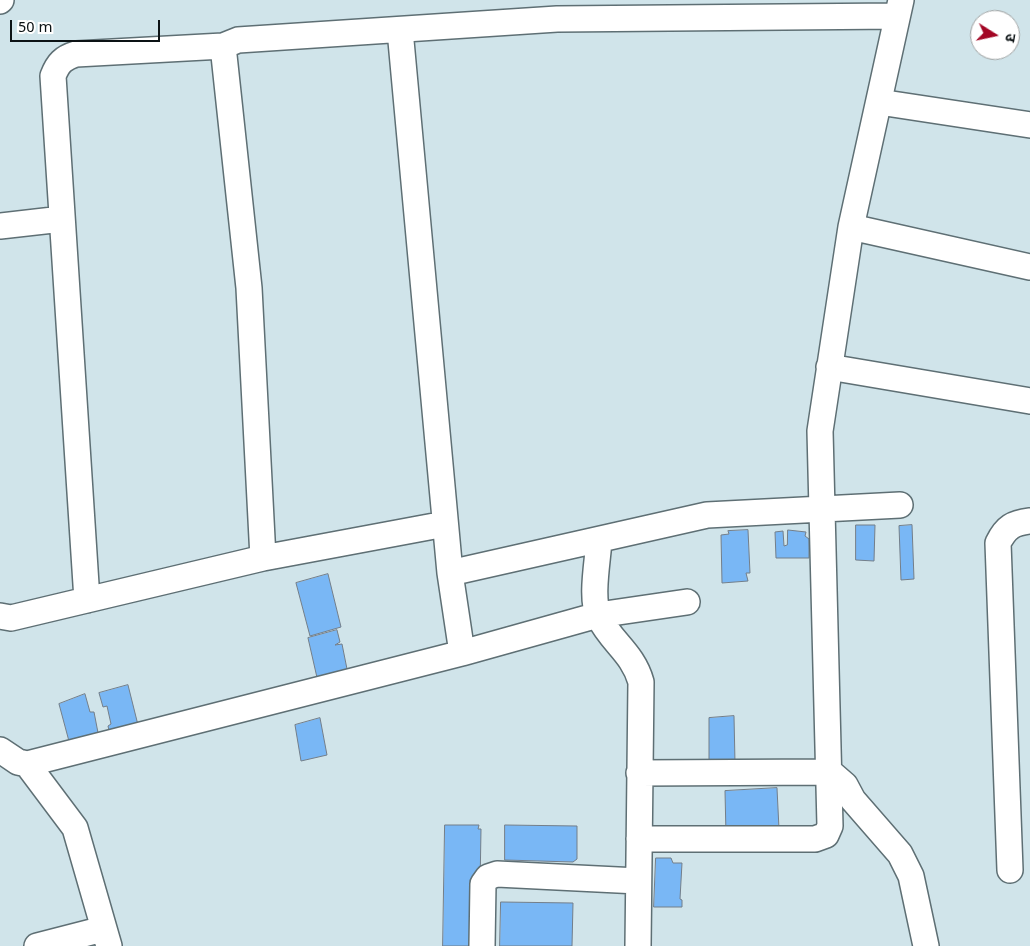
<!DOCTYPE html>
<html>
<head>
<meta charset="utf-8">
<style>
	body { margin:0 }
	#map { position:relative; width:1030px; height:946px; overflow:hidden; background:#d0e4ea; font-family:Georgia,"Noto Sans Devanagari",serif }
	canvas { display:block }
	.north { position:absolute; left:970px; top:10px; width:50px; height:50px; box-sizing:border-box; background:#fff; border:1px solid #9ea1a1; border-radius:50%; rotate:100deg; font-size:14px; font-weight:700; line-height:20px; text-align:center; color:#0c1315 }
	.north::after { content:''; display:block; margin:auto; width:18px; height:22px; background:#a30624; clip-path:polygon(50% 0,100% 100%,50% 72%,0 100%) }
	.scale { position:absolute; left:10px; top:20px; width:150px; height:22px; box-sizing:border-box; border:2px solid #0c1315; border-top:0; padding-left:6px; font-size:15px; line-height:18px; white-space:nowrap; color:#0c1315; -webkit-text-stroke:4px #fff; paint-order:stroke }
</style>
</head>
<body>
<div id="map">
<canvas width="1030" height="946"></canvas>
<div class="north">उ</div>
<div class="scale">50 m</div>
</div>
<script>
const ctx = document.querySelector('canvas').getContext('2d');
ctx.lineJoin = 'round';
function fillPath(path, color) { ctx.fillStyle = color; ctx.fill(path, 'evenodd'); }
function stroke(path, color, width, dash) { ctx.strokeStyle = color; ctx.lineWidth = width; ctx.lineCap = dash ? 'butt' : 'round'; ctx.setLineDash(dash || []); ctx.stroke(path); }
const building = new Path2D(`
	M856,525H875L874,561L856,560Z
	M912,525L914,579L901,580L899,526Z
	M748,530L750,573H746L748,581L722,583L721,535L729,534L728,531Z
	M788,530L806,532L805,536L809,539V558H776L775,532L783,531L784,546L787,545Z
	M328,574L341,627L310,636L296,583Z
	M337,630L340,642L335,645L342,644L348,674L318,682L308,638Z
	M128,685L140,733L110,735L108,726L111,724L107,706L103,707L99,693Z
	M85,694L90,712H94L100,743L70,745L59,704Z
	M734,716L735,763L709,765V718Z
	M320,718L327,755L301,761L295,725Z
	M777,788L779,829L726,835L725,791Z
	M445,825H479L478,829H481L479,946H443Z
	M505,825L577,826V859L573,862L505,860Z
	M656,858H671L673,863H682L680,899L682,900V907H654Z
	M501,902L573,903L572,946H500Z`);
const minor = new Path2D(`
	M0,1L1,0
	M400,30L450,573L462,653
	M223,46L249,288L263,558
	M879,102L1030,125
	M0,226L62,219
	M851,227L1030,267
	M829,367L1030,401
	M599,540C598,560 590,599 599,617C611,642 633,653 641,682L638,946
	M450,573L707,515L900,505
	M87,600L53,76C58,63 63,58 76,54L223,46L238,40L557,19L897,16
	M0,616L11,618L263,558L445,524
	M0,750L18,762L27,764L462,653L598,615L687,602
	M27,764L75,828L109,946
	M639,773L830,772L845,785L853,800L900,854L911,876L926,946
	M639,839H815L826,835L830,826L820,431L851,227L901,0
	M1010,870L998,543C1006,527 1013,523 1030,521
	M37,946L103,929
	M482,946L483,884L488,877L497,874L638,881`);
fillPath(building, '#79b7f5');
stroke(building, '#737e89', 1);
stroke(minor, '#5e6f74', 28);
stroke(minor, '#fff', 25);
</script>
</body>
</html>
